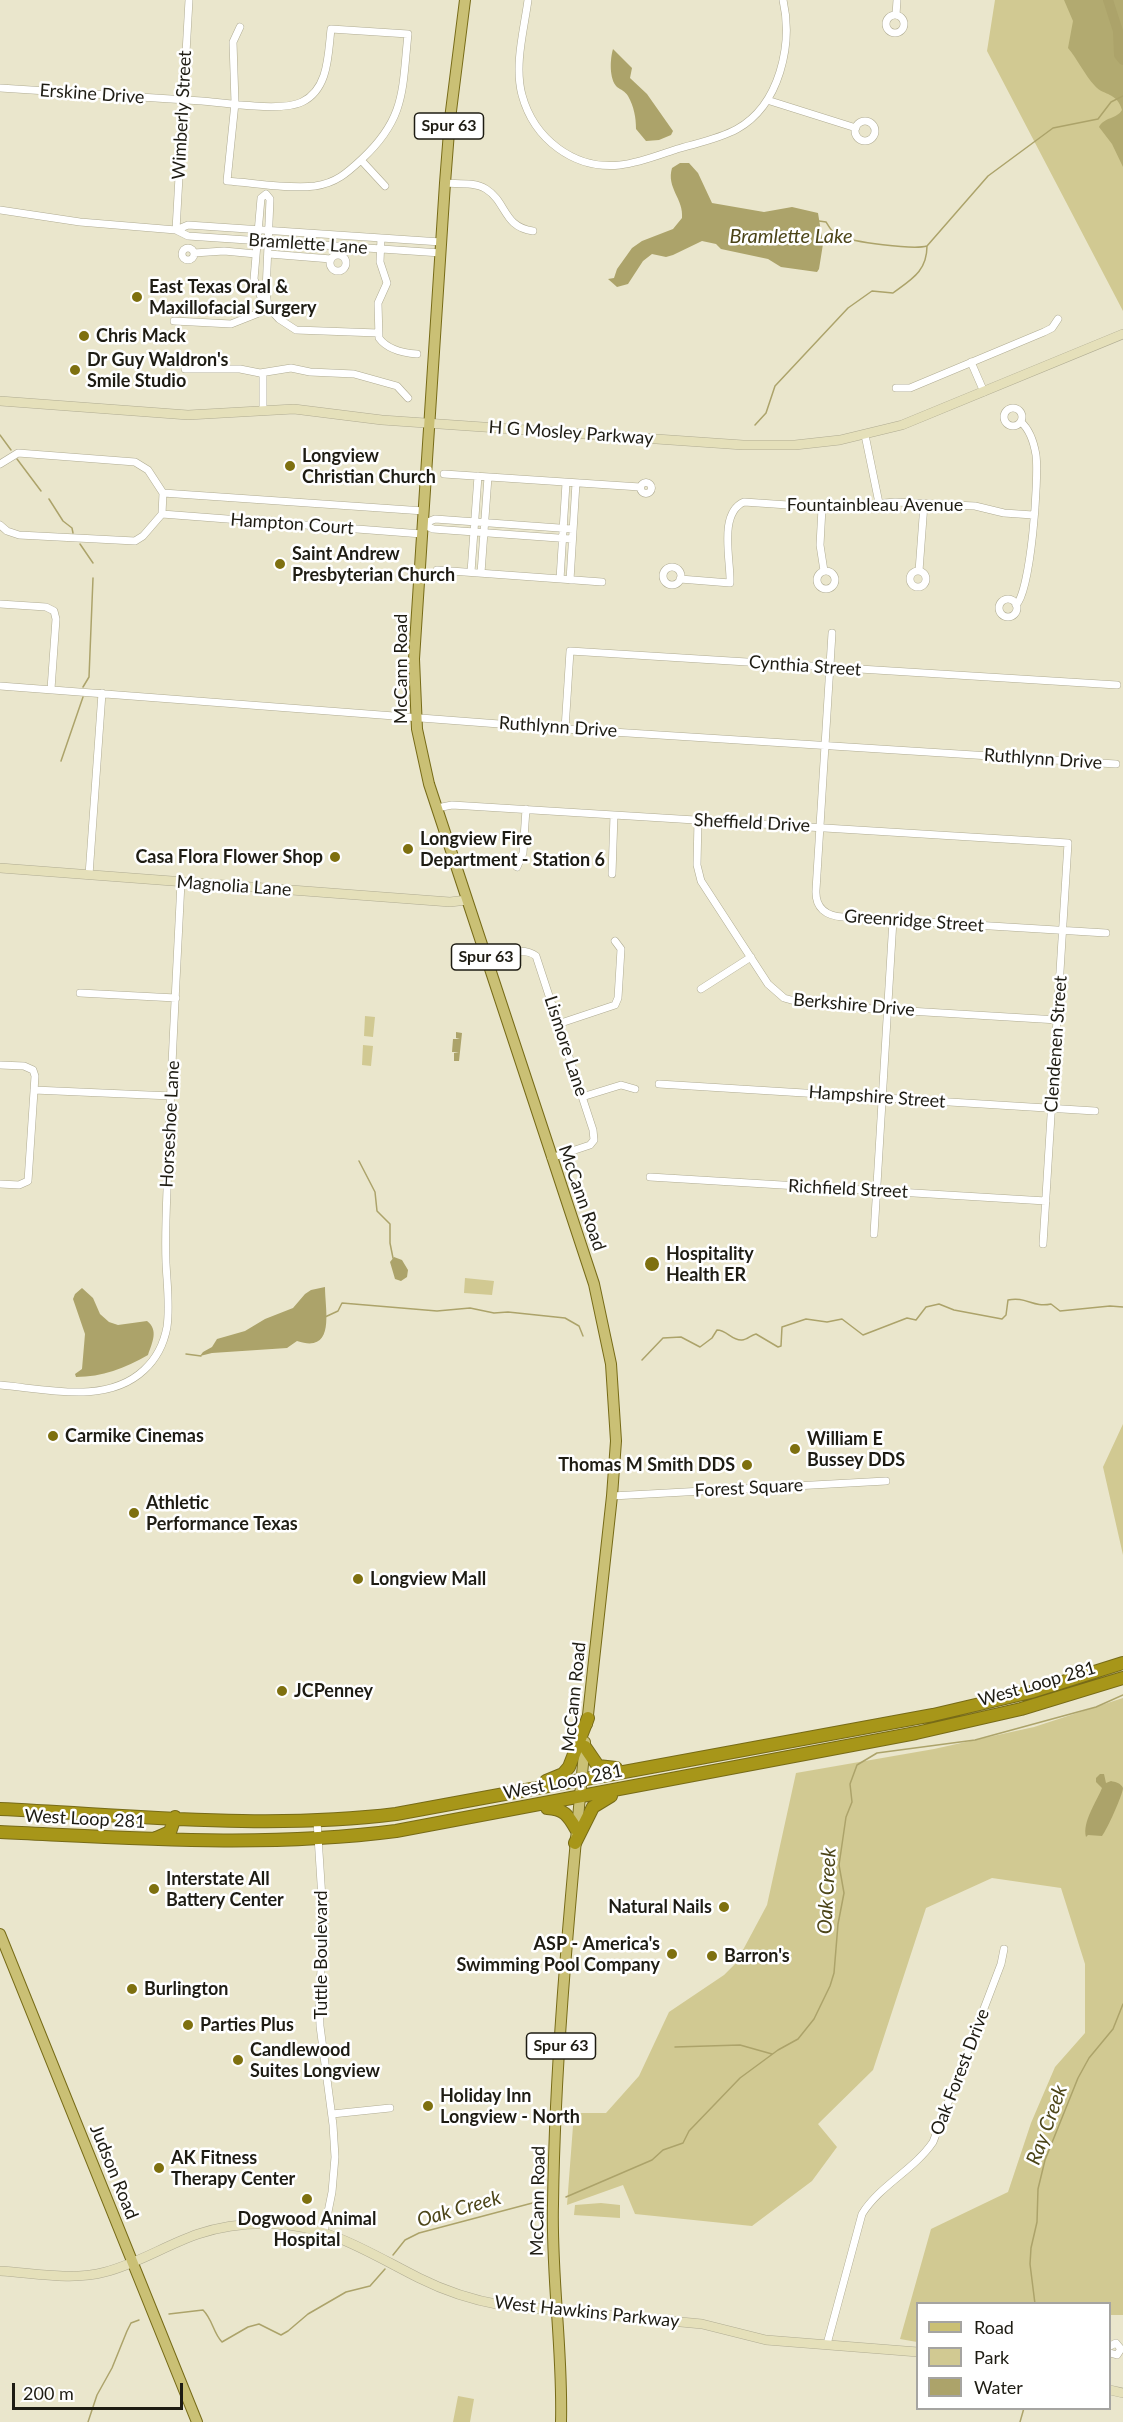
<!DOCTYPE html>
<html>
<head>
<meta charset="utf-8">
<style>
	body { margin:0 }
	#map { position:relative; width:1123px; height:2422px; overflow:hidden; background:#eae6cc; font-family:Lato,sans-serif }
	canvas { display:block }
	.legend { position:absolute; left:916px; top:2302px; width:195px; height:108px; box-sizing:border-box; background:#fff; border:2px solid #a5a4a1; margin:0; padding:8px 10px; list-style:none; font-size:18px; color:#1e1c13 }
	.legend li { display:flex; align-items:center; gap:12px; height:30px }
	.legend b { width:30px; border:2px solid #a5a4a1 }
	.scale { position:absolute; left:12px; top:2383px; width:171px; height:27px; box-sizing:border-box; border:3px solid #1e1c13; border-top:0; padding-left:8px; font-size:18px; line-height:21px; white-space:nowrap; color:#1e1c13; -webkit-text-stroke:4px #fff; paint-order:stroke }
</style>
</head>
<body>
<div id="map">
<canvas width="1123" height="2422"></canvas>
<ul class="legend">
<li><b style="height:8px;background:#cac075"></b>Road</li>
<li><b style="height:16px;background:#d1c992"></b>Park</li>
<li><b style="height:16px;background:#aca36a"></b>Water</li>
</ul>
<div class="scale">200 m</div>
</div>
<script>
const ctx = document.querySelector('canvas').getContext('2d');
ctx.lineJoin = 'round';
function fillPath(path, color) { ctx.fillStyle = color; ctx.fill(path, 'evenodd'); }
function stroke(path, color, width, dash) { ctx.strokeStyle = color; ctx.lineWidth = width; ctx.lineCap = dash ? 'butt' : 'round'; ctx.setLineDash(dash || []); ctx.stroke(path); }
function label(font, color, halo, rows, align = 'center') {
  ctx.font = font + ' Lato,sans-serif'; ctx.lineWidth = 5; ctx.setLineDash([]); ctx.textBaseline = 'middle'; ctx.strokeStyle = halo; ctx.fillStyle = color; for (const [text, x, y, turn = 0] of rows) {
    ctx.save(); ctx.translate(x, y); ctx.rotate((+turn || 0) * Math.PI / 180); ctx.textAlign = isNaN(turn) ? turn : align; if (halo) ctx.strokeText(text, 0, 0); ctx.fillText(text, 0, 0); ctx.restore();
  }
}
const green = new Path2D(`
	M995,0H1123V311L987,51Z
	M365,1016L375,1017L373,1037L364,1036Z
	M363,1045L373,1046L371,1066L362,1065Z
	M465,1278L494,1281L492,1295L464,1293Z
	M1123,1424V1555L1103,1467Z
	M1123,1698V2315H1110V2304H918L917,2342L900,2339L931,2229L1008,2192L1031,2123L1055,2067L1085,2033V1964L1061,1888L992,1878L926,1908L873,2070L818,2124L837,2147L812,2181L752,2226L635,2214L623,2185L567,2205L574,2113H606L639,2076L669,2012L724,1975L736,1963L767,1905L796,1773L934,1749L1034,1727Z
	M601,2203L620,2205V2218L574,2215L575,2205Z
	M458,2396L474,2399L470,2422H453Z`);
const forest = new Path2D(`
	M1064,0H1123V167L1112,144L1099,127C1104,117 1117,119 1122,110C1117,92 1104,96 1095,86C1084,74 1078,60 1068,48L1073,21Z`);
const water = new Path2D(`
	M613,49L632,68L630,78L647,94L673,131L671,135L659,140L646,141L636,129C636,117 634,107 628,96C625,91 621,90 617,87C609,79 610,59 613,49Z
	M680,163H689L698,173L712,203L764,212L792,207L818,213L823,244L819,269L817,272L781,267L768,259L721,249L716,244L702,241L673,255L666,257L652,254L643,261L628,284L617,287L608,279L614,278L617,269L632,248L642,241L673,229L682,218C684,199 666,188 672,168Z
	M456,1032L462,1033L459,1061H454V1053L459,1052H452L453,1039H460L456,1038Z
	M394,1257L402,1260L408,1270L407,1277L401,1281L395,1279L390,1262Z
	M325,1287C325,1311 336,1354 297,1341L287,1348L212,1353L200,1356L203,1352L212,1347L217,1339L245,1331L265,1319L293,1308L305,1294L311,1290Z
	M82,1288L93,1298L100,1314L109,1322L118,1325L147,1321C159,1330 152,1343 148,1355C125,1368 102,1377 76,1377L75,1374L82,1369L85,1334L73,1299L75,1294Z
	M1100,1774H1104L1106,1783L1111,1781C1115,1782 1121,1783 1123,1788C1123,1794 1107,1830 1102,1836L1088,1835L1086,1837C1082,1822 1097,1801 1102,1788L1096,1782V1778Z`);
const stream = new Path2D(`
	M819,221L826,222C829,227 833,234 838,236C853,242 913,250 927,246
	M755,425L766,413L775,386L848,308L872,291L893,293C912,279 927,271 927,246L988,176L1053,128L1098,119L1111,102L1123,96
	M0,435L11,450
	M17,459L41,491
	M49,499L63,521L72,528L73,533
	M80,544L93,563
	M83,687L89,677L93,578
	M61,761L83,697
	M359,1161L375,1192L377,1211L390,1224V1243L393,1258
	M325,1317L338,1311L342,1303L437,1311L470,1308L494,1313L508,1312L565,1318L579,1326L583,1336
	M186,1354L201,1356
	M642,1360L663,1338L681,1337L700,1347L712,1338L717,1330C727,1330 732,1341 742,1340C747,1340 751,1335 756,1334L778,1347L781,1346L782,1327L806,1319L827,1322L842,1319L863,1335L907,1318L916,1320L926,1307L939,1304L954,1310L1002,1319L1006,1315L1008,1300C1026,1296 1033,1308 1051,1304L1060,1311L1110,1306L1123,1307
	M675,2047L740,2045L772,2054
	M566,2197L652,2160L663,2150L683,2143L689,2131L740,2078L778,2050L798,2039L814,2019L830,1986L834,1973L838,1924L844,1893L839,1865L846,1817L852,1802L850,1784L857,1765L877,1753L975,1740L1096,1707L1123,1695
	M393,2255L405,2240L419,2233L540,2201
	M1035,2304L1030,2264L1031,2248L1037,2222L1038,2189L1045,2160L1078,2078L1089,2058L1113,2029L1123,2004
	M169,2314L203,2310C213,2320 213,2333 222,2342L248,2327L259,2324L281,2335L288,2331L308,2314L346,2292L370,2286L385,2269
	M88,2422L97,2395L112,2368L127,2331L131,2323L139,2320
	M1020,2422L1024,2408`);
const river = new Path2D(`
	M1108,0L1118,31L1119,55L1123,60`);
const street = new Path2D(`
	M528,0C524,30 514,65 522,95C534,139 574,170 620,165C639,163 659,155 677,149C697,143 719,139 737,129C780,105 793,44 783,0
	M886 24a9 9 0 1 1 18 0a9 9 0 1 1-18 0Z
	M896,15L897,0
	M0,88C67,92 134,96 202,101C225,103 282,112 302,102C329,89 328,54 331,29L408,34C402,90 406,118 362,159C347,173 336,183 315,186C287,189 255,183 227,181L235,103L233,42L240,27
	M767,100L856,128
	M855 131a10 10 0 1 1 20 0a10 10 0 1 1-20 0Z
	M361,160L385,186
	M445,183C457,184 475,182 486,189C507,202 503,227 533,231
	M266,194L270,199L266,292L268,307L264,305L254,279L261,198Z
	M0,210L80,222L176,230L188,236L441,253
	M176,230L188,225L441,242
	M176,230L189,0
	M381,238L380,262L387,283L378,303L379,338C387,349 403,353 417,354
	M182 254a6 6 0 1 1 12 0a6 6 0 1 1-12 0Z
	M194,253L224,251L256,254
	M269,254L331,259
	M330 263a8 8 0 1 1 16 0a8 8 0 1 1-16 0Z
	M268,307L279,319L296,330L378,333
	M174,321L231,324L269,309
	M971,362L984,392
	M185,369H240L260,373L291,368L310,372L354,374L397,386L408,398
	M896,388H910L1044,332L1052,328L1058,319
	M1004 417a9 9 0 1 1 18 0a9 9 0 1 1-18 0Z
	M263,409V373
	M865,435L879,503
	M0,464L18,453L135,462L148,470L163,493L162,514L143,536L135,541L19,535L7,531L0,525
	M444,474L640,487
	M640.5 488a5.5 5.5 0 1 1 11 0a5.5 5.5 0 1 1-11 0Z
	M163,493L424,511
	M822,508L820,545L824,571
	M162,514L422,534
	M423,524L435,519L573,529
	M423,524L433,529L572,539
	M663 576a9 9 0 1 1 18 0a9 9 0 1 1-18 0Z
	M437,570L602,582
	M910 579a8 8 0 1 1 16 0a8 8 0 1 1-16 0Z
	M919,571L924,504
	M817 580a9 9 0 1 1 18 0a9 9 0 1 1-18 0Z
	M471,572L478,476
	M481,573L488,477
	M560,579L566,483
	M680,579L730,583C731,561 718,513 744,502L832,508L895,502L975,506L1004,513L1033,515
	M570,580L576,483
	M999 608a9 9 0 1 1 18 0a9 9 0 1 1-18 0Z
	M0,604L46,607L54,611L56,619L51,689
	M1016,605C1031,591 1039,478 1036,455C1034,443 1030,430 1021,422
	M832,633L816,890C815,908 826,916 843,917L1106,933
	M0,686L565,729L1116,764
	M565,729L570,651L1117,685
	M437,808L452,805L1068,843L1043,1244
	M698,820L697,865L701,881L768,984L784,998L809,1005L1058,1020
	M517,867L523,853L526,809
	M612,874L614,815
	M89,875L102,693
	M486,959C500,954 524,946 536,956L593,1130L594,1140L590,1145L551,1158
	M701,989L751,957
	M80,993L176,998
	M558,1024L615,1005L618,998L621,949L615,941
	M0,1065L24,1066L33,1070L35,1076L28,1181L19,1185L0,1184
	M659,1084L1095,1111
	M34,1090L171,1096
	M582,1097L621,1085L635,1089
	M650,1177L1046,1201
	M874,1234L893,920
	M0,1385C46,1389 107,1405 144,1370C156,1359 164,1343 167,1327C170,1306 167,1284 166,1263C165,1239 166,1215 167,1190C170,1088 176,985 181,882
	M612,1496L886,1481
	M317,1821L324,1930L319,1997L320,2026L333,2125L335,2157L332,2192L324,2232
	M332,2114L390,2108
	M827,2344L862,2214C880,2185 914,2170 933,2142L1001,1964L1004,1949
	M1110,2346L1116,2343L1121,2349L1117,2355L1110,2353`);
const secondary = new Path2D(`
	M0,401L188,415L294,409L382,420L743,445H795L840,440L902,425L1123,334
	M0,868L450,902L467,900
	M0,2271C34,2273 72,2281 105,2272C137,2264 166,2245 198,2234C222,2226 249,2223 275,2224C330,2226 371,2254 419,2278C445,2291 472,2300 501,2305L702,2324L766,2340L918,2352
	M1110,2390L1123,2393`);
const primary = new Path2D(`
	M465,0L450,119L445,183L414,659L417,729L429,784L594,1284L611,1364L616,1441L612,1496L587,1724
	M0,1934L197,2422
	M561,2422C563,2349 551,2277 553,2204C555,2050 571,1896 585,1742`);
const highway = new Path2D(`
	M585,1747L598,1766L616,1768
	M546,1781L563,1774L569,1767L588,1718
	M547,1808C564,1809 568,1815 576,1829
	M0,1809C131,1815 265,1830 396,1814L933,1715L1031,1692L1123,1663
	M0,1832C132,1838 264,1848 396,1831L916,1733L1021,1709L1123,1678
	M154,1839L170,1832L175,1817
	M575,1843L593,1807L611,1796`);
const markers = [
	[137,297,6,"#7e700f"],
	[84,336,6,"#7e700f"],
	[75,370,6,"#7e700f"],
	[290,466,6,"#7e700f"],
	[280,564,6,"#7e700f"],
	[408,849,6,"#7e700f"],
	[335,857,6,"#7e700f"],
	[652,1264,8,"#7e700f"],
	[53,1436,6,"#7e700f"],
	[795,1449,6,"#7e700f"],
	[747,1465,6,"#7e700f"],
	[134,1513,6,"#7e700f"],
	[358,1579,6,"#7e700f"],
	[282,1691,6,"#7e700f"],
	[154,1889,6,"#7e700f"],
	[724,1907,6,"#7e700f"],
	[672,1954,6,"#7e700f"],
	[712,1956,6,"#7e700f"],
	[132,1989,6,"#7e700f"],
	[188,2025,6,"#7e700f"],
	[238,2060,6,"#7e700f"],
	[428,2106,6,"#7e700f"],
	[159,2168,6,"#7e700f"],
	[307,2199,6,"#7e700f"]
];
const shields = [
	[449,126,69],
	[486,957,69],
	[561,2046,69]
];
const shieldNames = [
	["Spur 63",449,126],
	["Spur 63",486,957],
	["Spur 63",561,2046]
];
const streetNames = [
	["Erskine Drive",92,94,4],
	["Wimberly Street",182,115,-87],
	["Bramlette Lane",308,244,4],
	["H G Mosley Parkway",571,433,4],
	["Fountainbleau Avenue",875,505],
	["Hampton Court",292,524,4],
	["Cynthia Street",805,666,4],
	["McCann Road",401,669,-90],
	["Ruthlynn Drive",558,727,4],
	["Ruthlynn Drive",1043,759,4],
	["Sheffield Drive",752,823,3],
	["Magnolia Lane",234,886,4],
	["Greenridge Street",914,921,4],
	["Berkshire Drive",854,1005,5],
	["Clendenen Street",1056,1044,-86],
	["Lismore Lane",566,1046,72],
	["Hampshire Street",877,1097,4],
	["Horseshoe Lane",170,1124,-87],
	["Richfield Street",848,1189,3],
	["McCann Road",582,1198,71],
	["Forest Square",749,1488,-3],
	["West Loop 281",1037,1684,-16],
	["McCann Road",574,1697,-84],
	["West Loop 281",563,1782,-11],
	["West Loop 281",85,1819,3],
	["Tuttle Boulevard",321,1955,-90],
	["Oak Forest Drive",960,2072,-69],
	["Judson Road",114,2172,68],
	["McCann Road",538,2201,-89],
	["West Hawkins Parkway",587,2312,6]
];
const poiNames = [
	["East Texas Oral &",149,287],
	["Maxillofacial Surgery",149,308],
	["Chris Mack",96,336],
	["Dr Guy Waldron's",87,360],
	["Smile Studio",87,381],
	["Longview",302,456],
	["Christian Church",302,477],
	["Saint Andrew",292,554],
	["Presbyterian Church",292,575],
	["Longview Fire",420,839],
	["Department - Station 6",420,860],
	["Casa Flora Flower Shop",323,857,"right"],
	["Hospitality",666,1254],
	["Health ER",666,1275],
	["Carmike Cinemas",65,1436],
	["William E",807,1439],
	["Bussey DDS",807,1460],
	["Thomas M Smith DDS",735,1465,"right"],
	["Athletic",146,1503],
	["Performance Texas",146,1524],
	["Longview Mall",370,1579],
	["JCPenney",294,1691],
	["Interstate All",166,1879],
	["Battery Center",166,1900],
	["Natural Nails",712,1907,"right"],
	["ASP - America's",660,1944,"right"],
	["Swimming Pool Company",660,1965,"right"],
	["Barron's",724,1956],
	["Burlington",144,1989],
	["Parties Plus",200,2025],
	["Candlewood",250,2050],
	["Suites Longview",250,2071],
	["Holiday Inn",440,2096],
	["Longview - North",440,2117],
	["AK Fitness",171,2158],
	["Therapy Center",171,2179],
	["Dogwood Animal",307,2219,"center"],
	["Hospital",307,2240,"center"]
];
const waterNames = [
	["Bramlette Lake",791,237],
	["Oak Creek",827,1891,-87],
	["Ray Creek",1047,2125,-70],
	["Oak Creek",459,2209,-16]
];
fillPath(green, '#d1c992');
fillPath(forest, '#b2aa70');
fillPath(water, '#aca36a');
stroke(stream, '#aca36a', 1.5);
stroke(river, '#aca36a', 10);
stroke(street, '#afab92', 8);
stroke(secondary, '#afab92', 10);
stroke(primary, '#776b17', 12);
stroke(highway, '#776b17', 14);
stroke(street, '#fff', 7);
stroke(secondary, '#e5e0ba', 9);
stroke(primary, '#cac075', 10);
stroke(highway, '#a79619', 12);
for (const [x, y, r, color] of markers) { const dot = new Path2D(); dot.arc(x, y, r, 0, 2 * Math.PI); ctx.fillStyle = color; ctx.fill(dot); stroke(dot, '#fff', 2); }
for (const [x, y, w] of shields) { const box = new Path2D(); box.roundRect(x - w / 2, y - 13, w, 26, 4.5); ctx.fillStyle = '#fff'; ctx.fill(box); stroke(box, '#1e1c13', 1.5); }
label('bold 16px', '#1e1c13', null, shieldNames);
label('18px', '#1e1c13', '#fff', streetNames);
label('bold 18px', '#1e1c13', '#fff', poiNames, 'left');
label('italic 20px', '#4c4518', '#fff', waterNames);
</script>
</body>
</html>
